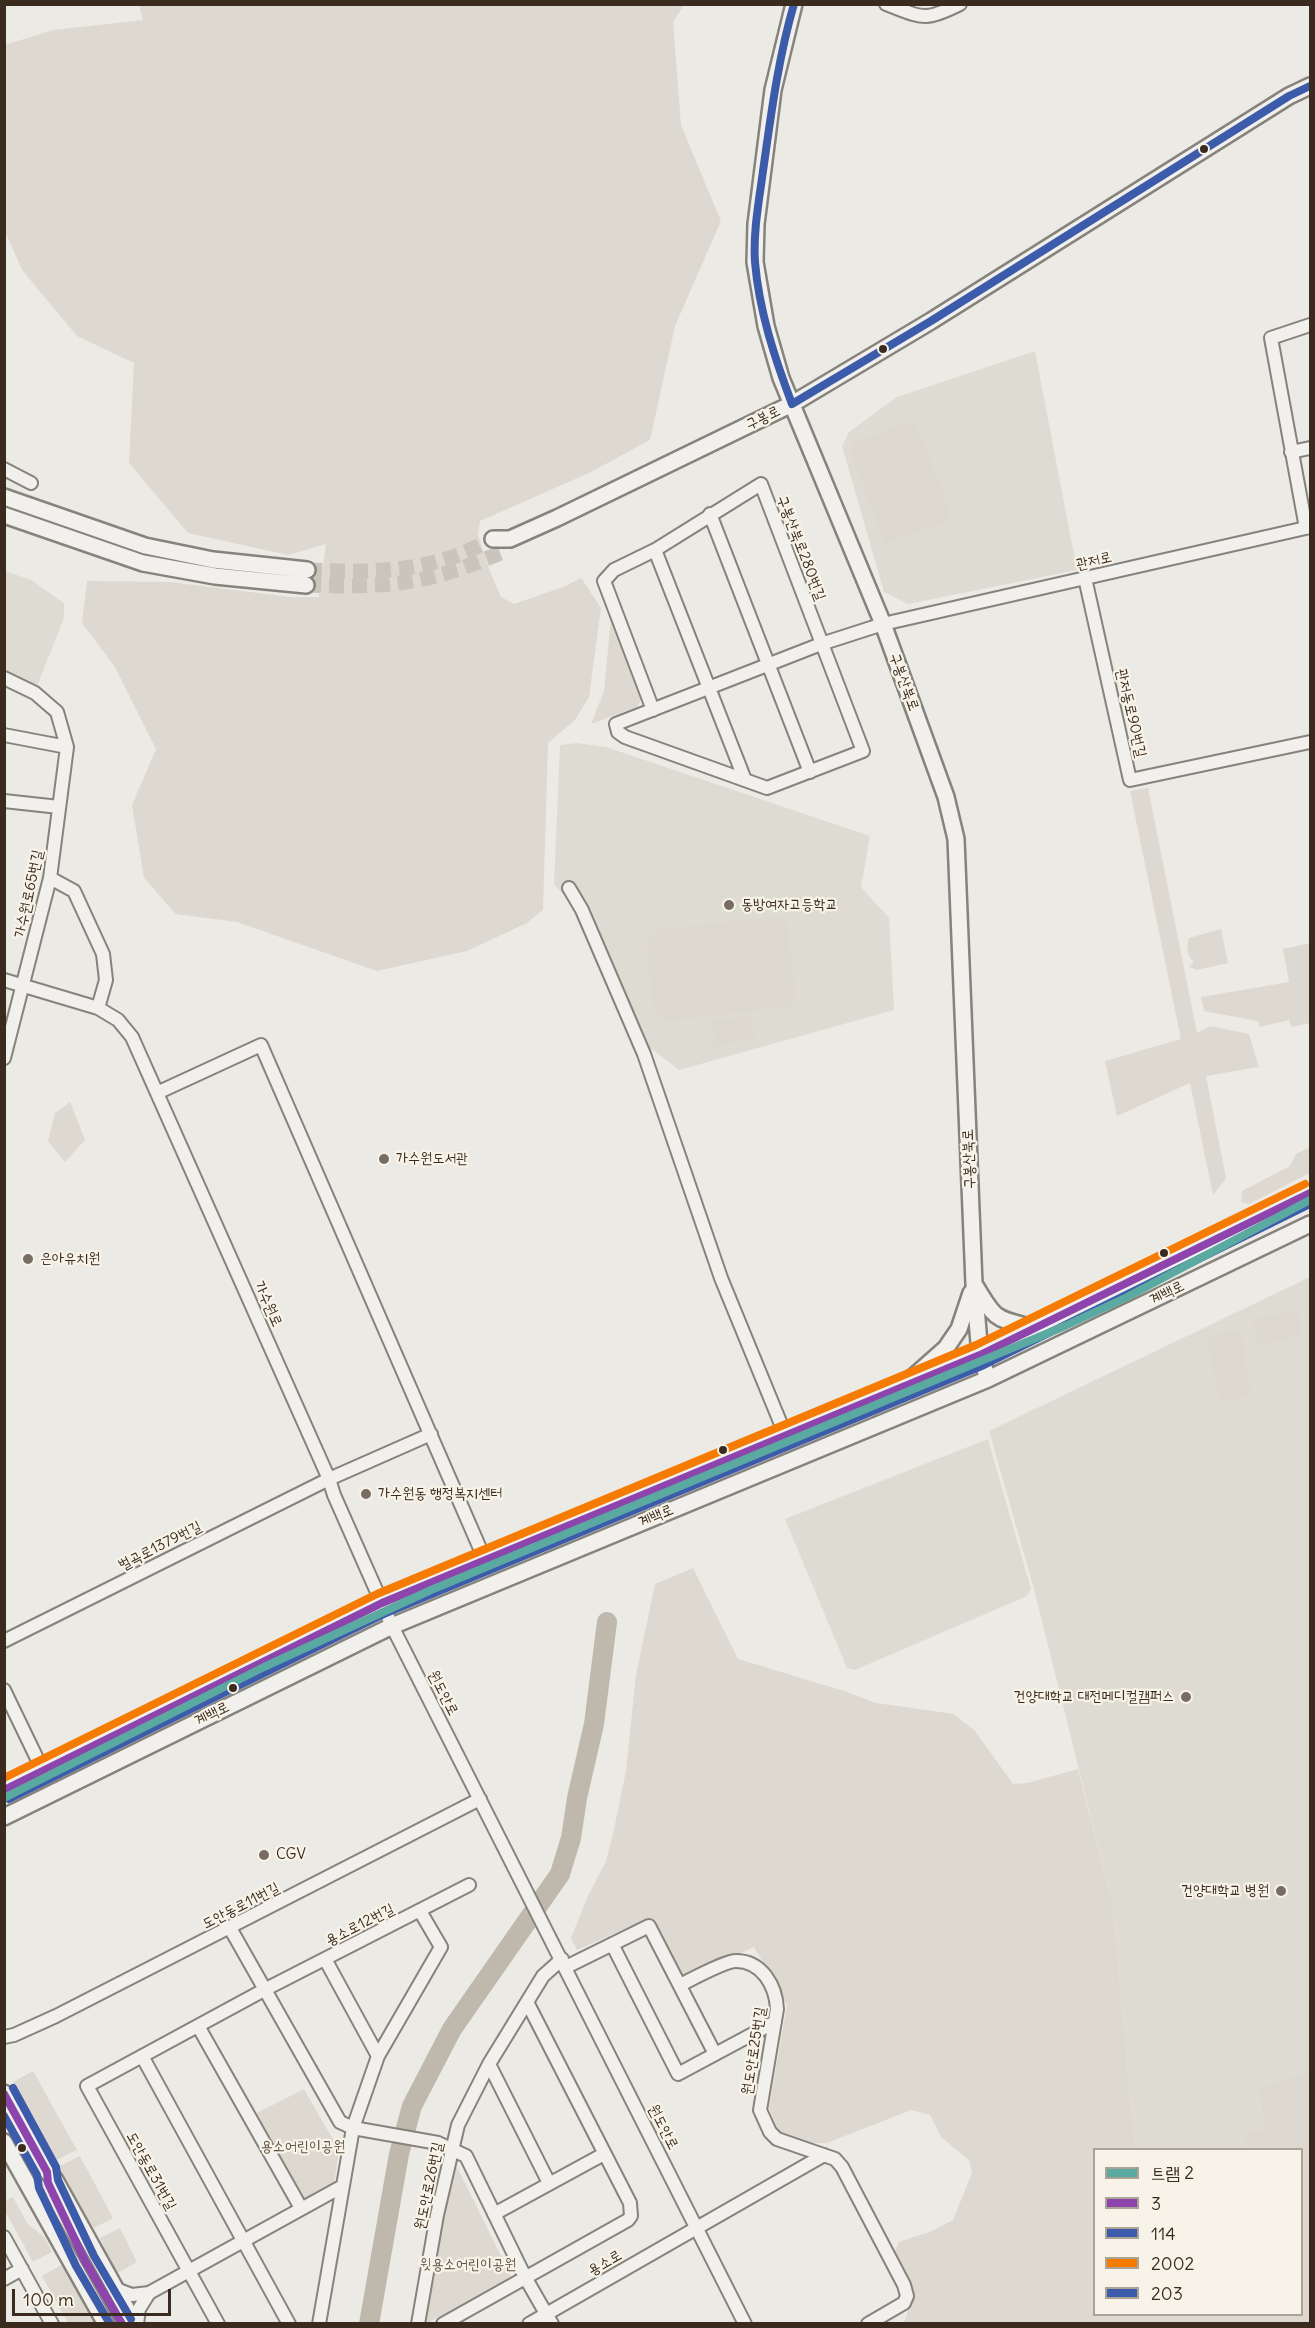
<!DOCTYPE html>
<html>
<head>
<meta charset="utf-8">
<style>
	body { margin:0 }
	#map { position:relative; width:1315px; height:2328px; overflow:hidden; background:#eceae4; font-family:Delius,"Poor Story",sans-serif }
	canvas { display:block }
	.frame { position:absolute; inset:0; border:6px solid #3b2a1e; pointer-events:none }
	.legend { position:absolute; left:1093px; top:2148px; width:210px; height:168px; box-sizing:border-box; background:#f7f3e8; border:2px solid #aca397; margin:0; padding:8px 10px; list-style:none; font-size:18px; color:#3b2a1e }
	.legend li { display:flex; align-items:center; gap:12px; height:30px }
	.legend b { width:30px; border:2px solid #aca397 }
	.scale { position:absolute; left:12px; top:2289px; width:159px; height:27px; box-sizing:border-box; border:3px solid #3b2a1e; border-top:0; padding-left:8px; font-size:18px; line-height:21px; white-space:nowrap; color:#3b2a1e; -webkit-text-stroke:4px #f7f3e8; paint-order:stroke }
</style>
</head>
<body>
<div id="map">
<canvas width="1315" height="2328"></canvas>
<div class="frame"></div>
<ul class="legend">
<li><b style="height:8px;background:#5aaaa2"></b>트램 2</li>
<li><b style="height:8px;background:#8e44ad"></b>3</li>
<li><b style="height:8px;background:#3d5bab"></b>114</li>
<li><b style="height:8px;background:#f57b02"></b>2002</li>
<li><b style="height:8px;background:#3d5bab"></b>203</li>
</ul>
<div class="scale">100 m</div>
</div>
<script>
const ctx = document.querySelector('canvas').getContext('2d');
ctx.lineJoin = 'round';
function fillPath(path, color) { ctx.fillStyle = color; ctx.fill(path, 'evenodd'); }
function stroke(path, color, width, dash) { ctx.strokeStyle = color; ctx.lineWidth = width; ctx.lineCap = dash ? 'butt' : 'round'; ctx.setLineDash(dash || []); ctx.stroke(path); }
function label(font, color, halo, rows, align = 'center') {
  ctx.font = font + ' Delius,"Poor Story",sans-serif'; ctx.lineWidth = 4.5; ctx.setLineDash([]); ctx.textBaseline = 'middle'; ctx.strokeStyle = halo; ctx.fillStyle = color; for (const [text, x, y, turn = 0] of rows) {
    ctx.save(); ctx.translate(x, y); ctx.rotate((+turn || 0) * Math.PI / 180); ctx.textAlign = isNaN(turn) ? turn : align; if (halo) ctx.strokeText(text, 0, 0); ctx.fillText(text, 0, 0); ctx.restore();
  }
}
const built = new Path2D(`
	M1035,351L1077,570L908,604L884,592L842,446L849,432L897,397Z
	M5,571L31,580L64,603V618L37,686L5,674Z
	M577,743L606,747L870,836L861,887L889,918L894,1010L679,1070L648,1046L590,907L572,904L554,884L560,745Z
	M1310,1277V2072L1294,2075L1282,2082L1257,2086L1265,2129L1246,2132V2149H1135L1113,1906L1034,1589L989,1431Z
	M988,1439L1031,1589L1027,1596L855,1670L847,1668L785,1519Z`);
const green = new Path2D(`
	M139,5H684L673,22L681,125L721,221L675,326L650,440L589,473L480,521L478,535L489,569L501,597L514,604L563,587L581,578L601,608L589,697L575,720L548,743L543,910L527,923L467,951L377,971L237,922L176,914L144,878L132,805L156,749L115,667L82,623L87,581L170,582L291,597H319L326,544L288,555L188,533L129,463L134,363L77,336L22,270L5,231V45L53,30L143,20Z
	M915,420L950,513L948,520L945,522L885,543L849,448L855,442Z
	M611,619L642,698L637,707L591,724L604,691Z
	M1148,788L1197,1033L1210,1026L1249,1034L1259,1067L1206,1076L1226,1178L1213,1195L1190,1083L1117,1116L1105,1061L1181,1039L1130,791Z
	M776,916L783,919L788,927L795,993L793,1002L786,1007L666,1021L658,1017L654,1008L646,941L658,930Z
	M1221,929L1228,963L1197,970L1189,967L1194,962C1187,957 1186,946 1189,938Z
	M1310,943V1023L1291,1027L1289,1020L1259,1027L1258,1021L1204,1011L1201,997L1289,982L1283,949Z
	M751,1016L755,1040L715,1045L712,1021Z
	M70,1102L85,1140L65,1162L48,1141L55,1113Z
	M1310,1147V1173L1249,1204L1241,1202L1242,1191L1290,1166L1296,1154Z
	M1298,1311L1302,1336L1257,1344L1253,1319Z
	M1240,1330L1252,1396L1219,1402L1207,1336Z
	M693,1568L738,1659L844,1691L876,1703L954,1714L975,1731L1013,1784L1027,1783L1078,1769L1113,1906L1135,2149L1094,2150V2314H1302V2150L1246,2149V2132L1265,2129L1257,2086L1282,2082L1294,2075L1310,2072V2323H904L913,2294L893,2256L899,2242L932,2231L953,2220L972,2173L969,2160L941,2137L930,2115L911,2110L827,2143H801L779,2133L769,2108L787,2005L754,1947L686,1977L681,1974L649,1918L577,1950L571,1938L587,1898L606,1861L613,1834L626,1771L636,1675L655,1584Z
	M33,2071L77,2150L52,2162L46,2151L42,2134L13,2082Z
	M304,2089L339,2150L334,2184L303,2203L251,2116Z
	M80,2156L113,2218L94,2228L71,2196L55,2168Z
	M452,2166L457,2167L511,2276L507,2283L427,2323L424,2321Z
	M13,2197L27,2223L45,2238L52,2252L33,2262L5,2211V2201Z
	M120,2228L137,2262L116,2274L100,2238Z
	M63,2264L95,2323H68L42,2276Z`);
const river = new Path2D(`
	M369,2324L399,2154L412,2106L452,2029L560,1874L571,1838L577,1798L594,1724L607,1622`);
const majorTunnel = new Path2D(`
	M307,570C354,572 400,573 446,559C462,555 478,546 493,539
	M306,585C356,587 405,587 453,571C469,566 485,559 501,553`);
const minor = new Path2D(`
	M886,4C923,18 924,22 960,4
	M1291,452L1310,448
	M4,469L31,483
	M710,514L810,772
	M1306,528L1271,338L1310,325
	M655,550L745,780
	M1085,578L1130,780L1310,742
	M4,678L35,693L57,712L67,747L50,878L4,1058
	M653,710L604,581L614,570L655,550L761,484L863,751L767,788L625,737L618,732L616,724L821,644L883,624L1310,527
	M4,735L67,747
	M4,801L59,807
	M50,878L74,891L103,954L106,980L98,1008
	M569,888L582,910L644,1054L721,1278L785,1434
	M4,980L98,1008L118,1020L132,1037L329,1479L334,1495L392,1626L745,2324
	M159,1092L261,1045L485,1560
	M4,1641L329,1479L431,1434
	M4,1690L43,1771
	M230,1928L340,2122L353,2128L438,2143L466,2156L525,2277L552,2324
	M612,1944L678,2074L775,2022
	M325,1959L378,2056
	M566,1967L649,1926L715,2054
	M680,1985C692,1979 725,1961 736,1961C762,1961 776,1986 777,2009L760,2110L770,2132L777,2139L835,2159L842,2167L904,2285L907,2296L904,2303L868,2324
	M198,2026L301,2208
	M4,2037L14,2035L56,2016L480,1799
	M142,2056L289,2324
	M489,2064L549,2183
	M494,2214L604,2154
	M4,2237L52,2324
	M4,2279L22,2269
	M116,2289L132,2295L149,2293L341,2187
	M137,2324L139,2309L149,2293
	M218,2324L87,2086L264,1990L469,1885
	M319,2324L353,2128L378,2056L441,1947L420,1911
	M418,2324L437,2215L458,2125L489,2064L527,2002L543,1976L562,1959
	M443,2324L628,2220L631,2216L630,2203L527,2002
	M529,2324L824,2155`);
const major = new Path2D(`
	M794,4L773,90L756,224L755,262L766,326L781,378L883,624L946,797L956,839L974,1284L980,1355L988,1379
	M4,497L145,546L213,560L307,570
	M4,515L143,563L215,576L306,585
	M493,539H510L557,518L792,404L931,321L1289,96L1310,86
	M976,1287C996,1321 996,1318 1033,1328
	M911,1379L946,1348L959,1329L971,1293
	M4,1790L382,1603L980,1355L1310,1193
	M4,1817L392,1626L988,1379L1310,1224
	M4,2093L46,2170L55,2180L135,2324
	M4,2142L106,2324`);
const bus1 = new Path2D(`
	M4,1790L382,1603L980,1355L1310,1193
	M4,2094L47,2172L48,2183L85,2261L122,2324`);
const bus2 = new Path2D(`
	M9,1799L386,1613L984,1365L1310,1204
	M4,2116L37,2175L39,2188L76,2266L110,2324`);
const bus3 = new Path2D(`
	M4,1778L377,1594L976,1345L1305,1184`);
const bus4 = new Path2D(`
	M792,404L931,321L1289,96L1310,86
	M792,404C775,359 759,311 755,262C753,232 759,201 763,171C771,115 778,59 794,4`);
const bus5 = new Path2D(`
	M13,2088L56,2167L58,2180L94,2256L131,2319`);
const tram1 = new Path2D(`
	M4,1798L264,1667L431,1590L1065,1326L1127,1297L1310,1200`);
const markers = [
	[1204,149,5,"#3b2a1e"],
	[883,349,5,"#3b2a1e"],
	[729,905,6,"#796d63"],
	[384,1159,6,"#796d63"],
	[1164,1253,5,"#3b2a1e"],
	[28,1259,6,"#796d63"],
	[723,1450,5,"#3b2a1e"],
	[366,1494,6,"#796d63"],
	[233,1688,5,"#3b2a1e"],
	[1186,1697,6,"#796d63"],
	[264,1855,6,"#796d63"],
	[1281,1891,6,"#796d63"],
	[22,2148,5,"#3b2a1e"]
];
const streetNames = [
	["구봉로",763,418,-26],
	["구봉산북로280번길",801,548,69],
	["관저로",1094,561,-13],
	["구봉산북로",904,682,70],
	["관저동로90번길",1131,713,77],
	["가수원로65번길",29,894,-78],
	["구봉산북로",969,1159,-92],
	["계백로",1167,1293,-26],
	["가수원로",268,1304,66],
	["계백로",656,1516,-23],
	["벌곡로1379번길",160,1546,-27],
	["원도안로",443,1693,63],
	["계백로",212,1714,-26],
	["도안동로11번길",241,1906,-27],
	["용소로12번길",360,1925,-27],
	["원도안로25번길",754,2051,-81],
	["원도안로",663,2127,63],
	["도안동로31번길",151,2171,61],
	["원도안로26번길",429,2186,-78],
	["용소로",605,2263,-30]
];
const poiNames = [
	["동방여자고등학교",741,905],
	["가수원도서관",396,1159],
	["은아유치원",40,1259],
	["가수원동 행정복지센터",378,1494],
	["건양대학교 대전메디컬캠퍼스",1174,1697,"right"],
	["CGV",276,1855],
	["건양대학교 병원",1269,1891,"right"]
];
const parkNames = [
	["용소어린이공원",303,2147],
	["윗용소어린이공원",468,2265]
];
fillPath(built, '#dedbd2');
fillPath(green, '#ddd9d0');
stroke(river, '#beb8ad', 20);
stroke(majorTunnel, '#c9c4bc', 15, [15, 8]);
stroke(minor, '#86827c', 16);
stroke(major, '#86827c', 20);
stroke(minor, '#f1f0ec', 12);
stroke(major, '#f1f0ec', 15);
stroke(bus1, '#8e44ad', 8);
stroke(bus2, '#3d5bab', 8);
stroke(bus3, '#f57b02', 8);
stroke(bus4, '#3d5bab', 8);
stroke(bus5, '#3d5bab', 8);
stroke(tram1, '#5aaaa2', 8);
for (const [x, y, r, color] of markers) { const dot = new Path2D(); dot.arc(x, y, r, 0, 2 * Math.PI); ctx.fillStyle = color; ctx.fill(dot); stroke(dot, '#f7f3e8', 2); }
label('15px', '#3b2a1e', '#f7f3e8', streetNames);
label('15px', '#3b2a1e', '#f7f3e8', poiNames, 'left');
label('15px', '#605246', '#f7f3e8', parkNames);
</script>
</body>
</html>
